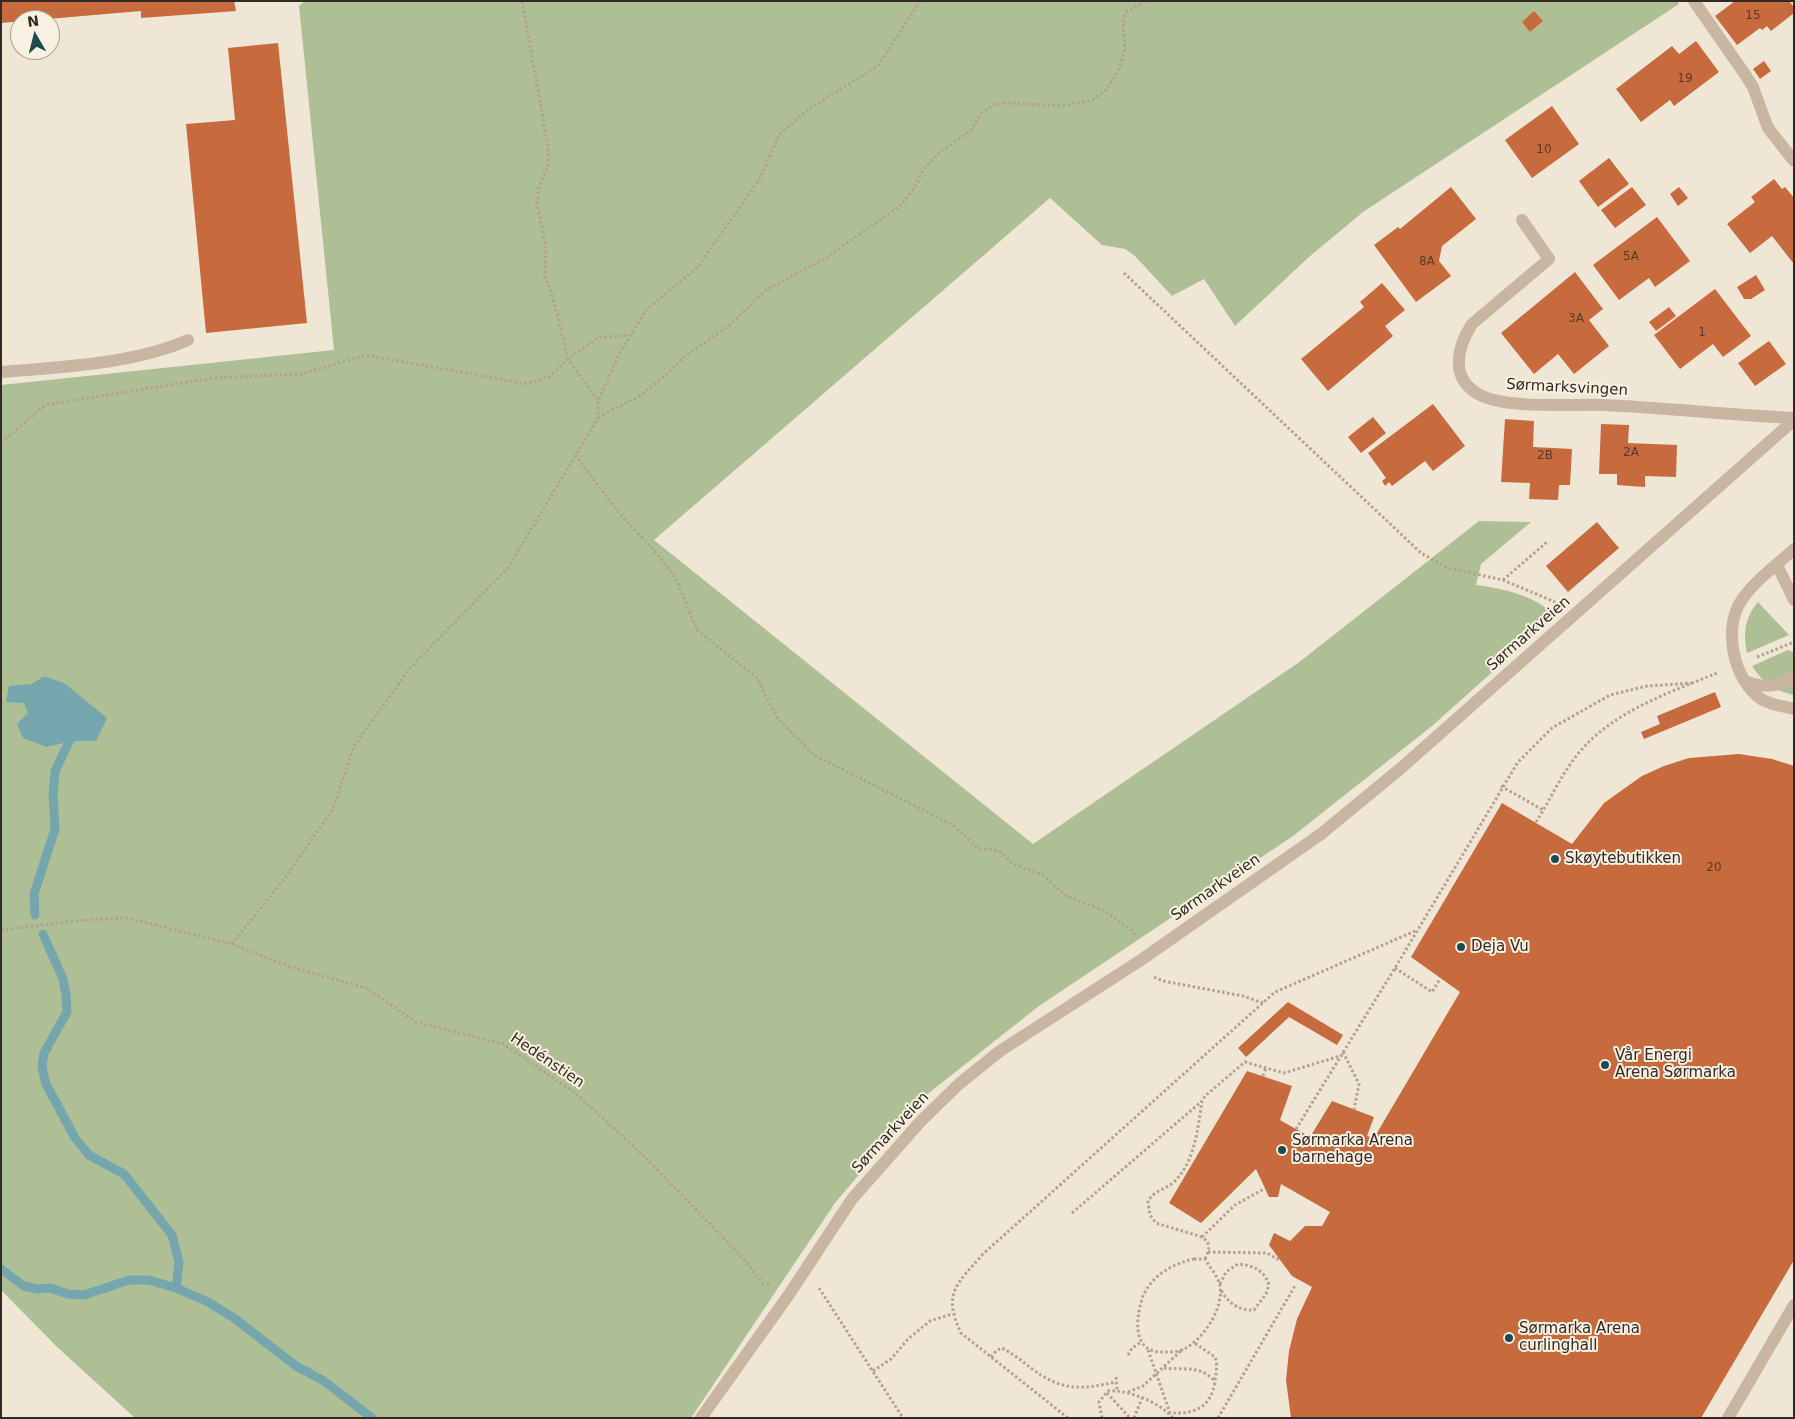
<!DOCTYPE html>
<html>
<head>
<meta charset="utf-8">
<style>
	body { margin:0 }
	#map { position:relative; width:1795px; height:1419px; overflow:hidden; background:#f0e6d5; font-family:"DejaVu Sans",sans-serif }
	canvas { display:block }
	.frame { position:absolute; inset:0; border:2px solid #322a24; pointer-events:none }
	.north { position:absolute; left:10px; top:10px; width:50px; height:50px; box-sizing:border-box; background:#f8f0e1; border:1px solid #a9a195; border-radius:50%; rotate:352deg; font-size:14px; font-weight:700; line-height:20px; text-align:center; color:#322a24 }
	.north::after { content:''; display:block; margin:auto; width:18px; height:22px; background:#1a4b53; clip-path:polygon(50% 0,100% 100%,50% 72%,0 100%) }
</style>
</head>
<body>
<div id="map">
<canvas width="1795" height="1419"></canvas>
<div class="frame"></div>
<div class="north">N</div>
</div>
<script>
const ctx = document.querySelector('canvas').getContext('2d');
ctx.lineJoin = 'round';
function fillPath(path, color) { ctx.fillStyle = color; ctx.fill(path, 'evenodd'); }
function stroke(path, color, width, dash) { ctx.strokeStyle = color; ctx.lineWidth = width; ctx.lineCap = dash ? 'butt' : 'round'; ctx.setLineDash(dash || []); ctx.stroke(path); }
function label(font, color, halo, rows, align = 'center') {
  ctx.font = font + ' "DejaVu Sans",sans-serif'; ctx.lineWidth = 4; ctx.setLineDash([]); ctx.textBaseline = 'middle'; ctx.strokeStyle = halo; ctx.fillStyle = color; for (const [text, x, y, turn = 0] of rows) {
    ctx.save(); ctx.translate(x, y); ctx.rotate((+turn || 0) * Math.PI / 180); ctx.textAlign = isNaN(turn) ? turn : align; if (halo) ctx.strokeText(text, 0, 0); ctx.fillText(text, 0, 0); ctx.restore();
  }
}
const green = new Path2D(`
	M305,1H1677L1679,4L1363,212L1309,257L1235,326L1204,279L1172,296L1135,256L1125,249L1102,245L1050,198L654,540L1033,844L1298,663L1479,521L1531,522L1481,564L1476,585C1504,589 1535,595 1555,616L1432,726L1293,836L1039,1006L925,1096L835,1203L691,1418H135L56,1346L1,1290V385L334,350L299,6ZM44,676C83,690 82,705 96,741L69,742L47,747L25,703L31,684Z
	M1758,602L1789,635L1747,653C1743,633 1745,617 1758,602Z
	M1788,650L1794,652V695C1775,691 1762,682 1752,666Z`);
const water = new Path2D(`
	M44,676L64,683L107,718L96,741L69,742L47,747L23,738L17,724L28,713L24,703L6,702L9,686L31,684Z`);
const stream = new Path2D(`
	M35,915L34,894L55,829L53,794L55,771L69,742
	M43,934L63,979L66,995L67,1012L44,1053L42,1067L46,1084L75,1138L89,1155L124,1174L172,1235L179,1262L176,1288
	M1,1269L24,1286L38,1289L50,1288L68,1294L84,1295L129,1280H149L176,1288L208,1302L234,1318L296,1366L324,1381L372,1418`);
const building = new Path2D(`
	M1,1H234L236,11L141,18V11L1,23Z
	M1735,1H1789L1794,7V13L1771,31L1767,26L1762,30L1760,28L1737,45L1715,16Z
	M1534,11L1543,21L1530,32L1522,22Z
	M1696,41L1719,72L1674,106L1670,100L1641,122L1616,89L1672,46L1679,54Z
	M278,43L307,323L206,333L186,124L235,120L228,48Z
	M1764,61L1771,71L1760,79L1753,69Z
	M1552,106L1579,144L1532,178L1505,140Z
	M1609,158L1629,184L1598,207L1579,181Z
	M1774,179L1782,189L1785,187L1794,198V264L1772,236L1750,253L1727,224L1755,202L1751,197Z
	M1451,187L1476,219L1442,246L1439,261L1451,276L1416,302L1374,245L1398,227L1400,229Z
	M1632,187L1646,205L1615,228L1601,210Z
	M1679,187L1688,198L1678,206L1670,194Z
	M1657,217L1690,261L1655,287L1649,278L1619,300L1593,265Z
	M1575,272L1603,309L1589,320L1609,346L1574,374L1558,354L1534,374L1501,333Z
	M1756,275L1765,290L1751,299H1744L1737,287Z
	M1382,283L1405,310L1385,326L1393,336L1328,391L1301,359L1364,307L1360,302Z
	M1715,289L1751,336L1723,357L1713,344L1680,369L1654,335Z
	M1669,307L1676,316L1656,331L1649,322Z
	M1769,341L1786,364L1755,386L1738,363Z
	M1433,404L1465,446L1433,471L1425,461L1392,486L1389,482L1385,486L1382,481L1386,478L1368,453Z
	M1373,417L1386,433L1361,453L1348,437Z
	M1505,419L1534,421L1533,447L1572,449L1570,485H1559L1558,500L1529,499L1530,483L1501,482Z
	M1601,424L1629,425L1628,443L1677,445L1676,477L1645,476V487L1617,485V474H1599Z
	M1597,522L1619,548L1568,592L1546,566Z
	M1715,692L1721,707L1644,739L1641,732L1660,724L1657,716Z
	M1739,754L1772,759L1794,766V1260L1701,1418H1291L1286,1380L1289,1351L1297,1319L1312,1287L1292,1276L1269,1245L1274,1233L1290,1241L1305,1226H1322L1330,1212L1281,1184L1278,1197H1269L1256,1169L1201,1223L1169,1203L1247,1071L1292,1086L1280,1120L1310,1137L1332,1101L1374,1117L1367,1136L1374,1138L1460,992L1411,957L1502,803L1572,844L1604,803L1642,776L1664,766L1689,758Z
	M1288,1002L1343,1035L1337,1045L1289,1017L1246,1057L1238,1048Z`);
const path = new Path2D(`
	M522,1L549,152L548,165L539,187L537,203L546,247L545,276L553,298L568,359L598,401
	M1124,273L1421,553L1448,568L1503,580L1555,602
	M598,417L638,397L666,375L683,358L731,324L766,290L826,258L900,206L913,190L923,170L939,153L971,130L982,113L995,104L1011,103L1061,106L1092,100L1106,90L1119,70L1125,50L1123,21L1126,12L1146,1
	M1,443L45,405L213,378L302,374L366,355L527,384L550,376L568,359L597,338L630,335
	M575,455L620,514L658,555L676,579L697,630L756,677L778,719L814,755L953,825L978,848L999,851L1013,864L1043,875L1065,895L1103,910L1133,931L1137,937
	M1503,580L1547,542
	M1757,657L1794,642
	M1501,786L1543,810
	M1536,822C1549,802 1559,779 1574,759C1608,713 1666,694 1717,673
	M1,930L84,920L127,918L232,944L291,967L366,988L416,1022L503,1044L574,1092L645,1157L739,1254L763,1283L769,1285
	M232,944L288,874L333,809L354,746L411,667L507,569L598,418V402L620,352L647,309L698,267L760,178L779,135L810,108L878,66L920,1
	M1395,968L1432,992L1440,979
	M1154,977L1163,981L1243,996L1263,1003
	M1343,1052L1359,1084L1354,1110
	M1263,1076L1266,1068
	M1296,1129L1395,968L1518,762L1552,728L1610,695L1647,686L1693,683
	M1072,1213L1202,1101
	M1202,1237L1235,1205L1264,1189
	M1208,1252L1267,1253L1277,1259L1280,1257
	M1194,1259H1205C1210,1268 1218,1276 1220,1286C1224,1308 1203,1340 1184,1349C1178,1352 1171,1352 1165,1352C1133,1354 1135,1322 1142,1299C1149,1277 1173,1263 1194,1259Z
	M1205,1259C1209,1250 1212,1244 1202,1237L1156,1223L1150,1215L1148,1202C1153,1190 1166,1190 1175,1181C1195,1161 1198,1127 1202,1101L1205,1096L1245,1062L1284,1073L1340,1056
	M1220,1284L1226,1272L1238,1264C1253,1265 1265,1271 1269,1285L1266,1294L1254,1310C1239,1311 1228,1303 1221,1290
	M819,1288L903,1418
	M1148,1350L1170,1413C1195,1414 1211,1408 1215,1381C1216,1373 1218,1365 1215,1357L1193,1342
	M1128,1355L1132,1348L1140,1343
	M991,1357L997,1350L1002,1348C1012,1353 1022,1361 1031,1368C1061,1391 1080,1390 1116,1382
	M1164,1368C1182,1370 1203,1365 1215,1382
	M873,1371L891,1359L908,1339L930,1321L952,1314
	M1116,1377L1117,1390
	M1128,1392L1143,1386L1183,1349
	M1107,1393L1130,1418
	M1068,1418L961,1333C942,1293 957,1284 983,1254L1275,992L1415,931
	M1102,1418L1099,1402L1108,1391C1127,1389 1161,1403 1173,1418
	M1134,1418L1142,1398
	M1218,1418L1296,1284`);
const lane = new Path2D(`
	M1,372C61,367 134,364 188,340
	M1794,549C1777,565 1754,581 1741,601C1723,629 1733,679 1761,699C1770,705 1783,706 1794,709
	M1777,565L1794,600
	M1745,681C1763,688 1778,688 1794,676
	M1728,1418L1794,1305`);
const street = new Path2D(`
	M1694,1L1744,73L1753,87L1768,128L1794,161
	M1522,220L1549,259L1472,324C1457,348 1449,378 1480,395C1506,409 1573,404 1604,405C1667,408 1731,415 1794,418
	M701,1418L790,1293L852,1199L921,1121L959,1084L1000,1051L1141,960L1321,834L1400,769L1794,420`);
const markers = [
	[1555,859,5,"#1a4b53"],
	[1461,947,5,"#1a4b53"],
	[1605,1065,5,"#1a4b53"],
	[1282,1150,5,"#1a4b53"],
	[1509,1338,5,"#1a4b53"]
];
const numberNames = [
	["15",1753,16],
	["19",1685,79],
	["10",1544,150],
	["5A",1631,257],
	["8A",1427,262],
	["3A",1576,319],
	["1",1702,333],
	["2A",1631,453],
	["2B",1545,456],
	["20",1714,868]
];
const streetNames = [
	["Sørmarksvingen",1567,388,3],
	["Sørmarkveien",1529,634,-41],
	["Sørmarkveien",1216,888,-35],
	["Hedénstien",547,1061,34],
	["Sørmarkveien",891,1133,-47]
];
const poiNames = [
	["Skøytebutikken",1565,859],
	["Deja Vu",1471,947],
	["Vår Energi",1615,1056],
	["Arena Sørmarka",1615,1073],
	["Sørmarka Arena",1292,1141],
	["barnehage",1292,1158],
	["Sørmarka Arena",1519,1329],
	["curlinghall",1519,1346]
];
fillPath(green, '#aebf96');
fillPath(water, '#75a6ad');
stroke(stream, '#75a6ad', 9);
fillPath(building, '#c76a3d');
stroke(path, '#b4a18c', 3, [2.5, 2.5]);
stroke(lane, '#c8b6a2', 12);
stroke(street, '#c8b6a2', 12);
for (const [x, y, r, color] of markers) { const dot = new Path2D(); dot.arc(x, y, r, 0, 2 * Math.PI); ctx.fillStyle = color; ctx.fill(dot); stroke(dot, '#f8f0e1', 2); }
label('12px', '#573a2a', null, numberNames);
label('15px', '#322a24', '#f8f0e1', streetNames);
label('15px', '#322a24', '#f8f0e1', poiNames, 'left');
</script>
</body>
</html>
